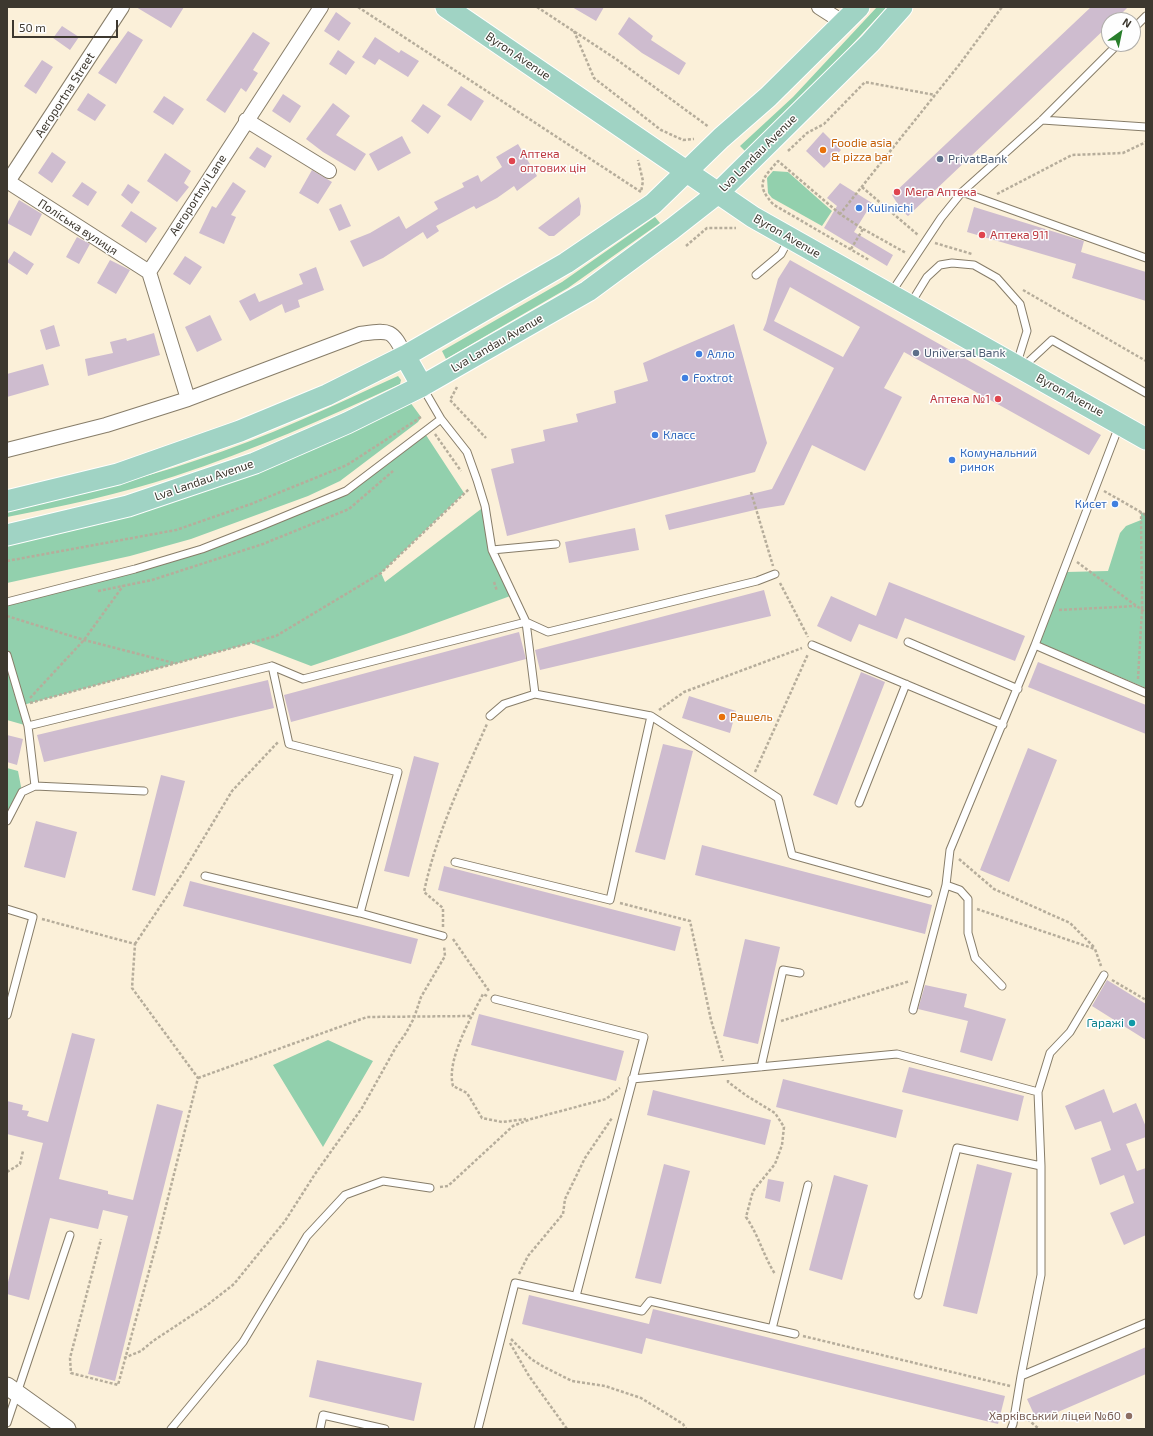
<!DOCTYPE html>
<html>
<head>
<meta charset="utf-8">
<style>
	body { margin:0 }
	#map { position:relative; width:1153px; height:1436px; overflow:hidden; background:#fbf0d9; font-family:"Exo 2",sans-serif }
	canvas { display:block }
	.frame { position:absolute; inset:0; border:8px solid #3d382f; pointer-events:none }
	.north { position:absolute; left:1101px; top:12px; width:40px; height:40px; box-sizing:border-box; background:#fefefe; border:1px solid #b1afab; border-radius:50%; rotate:33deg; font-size:11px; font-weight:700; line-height:16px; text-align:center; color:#3d382f }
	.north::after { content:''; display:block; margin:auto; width:14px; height:18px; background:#287e2b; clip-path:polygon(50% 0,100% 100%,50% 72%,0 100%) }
	.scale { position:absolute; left:12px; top:20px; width:106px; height:18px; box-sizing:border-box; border:2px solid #3d382f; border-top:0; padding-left:5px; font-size:12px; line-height:14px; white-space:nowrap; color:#3d382f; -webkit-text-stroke:3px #fefefe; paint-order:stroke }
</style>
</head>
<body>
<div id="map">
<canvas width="1153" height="1436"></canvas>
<div class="frame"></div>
<div class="north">N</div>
<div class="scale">50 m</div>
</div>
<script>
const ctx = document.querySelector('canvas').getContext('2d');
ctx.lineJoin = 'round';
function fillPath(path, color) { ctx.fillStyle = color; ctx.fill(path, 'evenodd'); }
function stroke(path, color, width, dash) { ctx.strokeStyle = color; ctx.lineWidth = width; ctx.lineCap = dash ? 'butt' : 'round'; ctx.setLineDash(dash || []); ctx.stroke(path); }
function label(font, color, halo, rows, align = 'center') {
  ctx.font = font + ' "Exo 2",sans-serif'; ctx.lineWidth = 3; ctx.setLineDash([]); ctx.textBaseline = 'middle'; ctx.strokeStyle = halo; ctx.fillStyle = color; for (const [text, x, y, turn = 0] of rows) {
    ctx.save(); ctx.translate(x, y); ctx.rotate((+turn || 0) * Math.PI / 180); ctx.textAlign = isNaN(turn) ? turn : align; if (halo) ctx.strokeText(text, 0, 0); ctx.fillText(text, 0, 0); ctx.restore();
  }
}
const green = new Path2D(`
	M877,7H887L807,93L746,152L740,146L793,97Z
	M773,171L788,172L832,211L822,226L772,198L768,193L767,178Z
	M655,217L660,223L568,288L446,359L442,351L562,282Z
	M398,376L401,380L400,384C326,418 252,451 175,476C120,494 64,506 7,517V510C71,497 135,481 197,460C266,438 332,406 398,376Z
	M410,402L421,417L418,422L340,481L308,496L191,539L130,556L7,583V542L156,505L338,439Z
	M424,432L464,493L381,573L385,582L485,506L492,550L513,595L406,634L311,666L251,643L23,705L28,726L7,720V602L202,549L346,491Z
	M1141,512L1146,515V688L1038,642L1066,572L1108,571L1120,533L1126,526L1141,520Z
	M7,768L18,771L22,792L7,821Z
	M328,1040L373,1061L323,1147L273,1065Z`);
const building = new Path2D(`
	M136,7H184L171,28Z
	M572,7H604L596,21Z
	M1091,7H1128L1115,20H1109V25L908,216L902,211L892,195Z
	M336,12L351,23L339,41L324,31Z
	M629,17L653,36L651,40L686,63L679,75L642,53L618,34Z
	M62,26L79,37L70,50L53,38Z
	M128,31L143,40L116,84L98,73Z
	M253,32L270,43L253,70L258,73L246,92L241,88L225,113L206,100Z
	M375,37L399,53L401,50L419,61L408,77L379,59L375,65L362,57Z
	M338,50L355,62L346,75L329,64Z
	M42,60L53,67L36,94L24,86Z
	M461,86L484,101L471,121L447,105Z
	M88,93L106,105L95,121L77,110Z
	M283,94L301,106L290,123L272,111Z
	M164,96L184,109L173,125L153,112Z
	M333,103L350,116L336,135L366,154L355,171L323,152L306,139Z
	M423,104L441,116L428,134L411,121Z
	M823,132L841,150L824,168L806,151Z
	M402,136L411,153L378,171L369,154Z
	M518,144L537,176L517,191L514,186L497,198L476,209L474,206L436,226L439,231L427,239L423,232L383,258L363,267L350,241L370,233L399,216L406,229L438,209L434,202L464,187L462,183L478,175L481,182L502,167L496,157Z
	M257,147L272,156L265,168L249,158Z
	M52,152L66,162L52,183L38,173Z
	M165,153L191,171L184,183L189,187L177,202L147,181Z
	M312,170L332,182L318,204L299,193Z
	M82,182L97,192L88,206L72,196Z
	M233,182L246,191L231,215L236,217L224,244L199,233L212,206L216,208Z
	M840,183L872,203L854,232L893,255L887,266L824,228L837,206L827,198Z
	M128,184L140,192L132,204L121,195Z
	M579,197L581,206L580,215L554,236H549L538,228Z
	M19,200L42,214L31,236L7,223Z
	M341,204L351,226L339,231L329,209Z
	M974,207L1084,241L1081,252L1146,272V301L1072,278L1076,264L967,232Z
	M131,211L157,228L146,243L121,226Z
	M77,237L90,244L79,264L66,257Z
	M14,251L34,264L27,275L7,262Z
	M185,256L202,267L190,285L173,274Z
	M110,260L130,270L116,294L97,283Z
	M790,260L1101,435L1089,455L904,352L884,388L902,397L865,471L812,445L784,505L759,509L669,530L665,515L772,489L834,368L763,330L766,323L778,279ZM790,287L860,327L843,357L774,321Z
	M316,267L324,290L298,300L300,307L285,313L282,304L250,321L239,301L255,293L259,302L303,284L299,274Z
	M210,315L222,340L197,352L185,327Z
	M734,324L767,443L755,472L507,536L491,469L514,463L511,449L545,441L543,430L578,422L576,414L616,403L614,391L648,381L643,363Z
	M54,325L60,346L46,350L40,330Z
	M154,333L160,355L88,376L85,359L113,353L110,342L126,338L127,341Z
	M43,364L49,385L7,397V374Z
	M635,528L639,550L569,563L565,542Z
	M889,582L1025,636L1015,661L905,618L897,639L859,624L851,642L817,626L831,596L876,616Z
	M764,590L771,616L540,670L535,650Z
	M519,632L526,659L291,722L284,695Z
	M1038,662L1146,705V734L1028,687Z
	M861,672L885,682L837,805L813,795Z
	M268,680L274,708L44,762L37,735Z
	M689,696L736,711L730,733L682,718Z
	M7,735L23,739L17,765L7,762Z
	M663,744L693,751L665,860L635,852Z
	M1028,748L1057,760L1009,882L980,870Z
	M414,756L439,763L409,877L384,871Z
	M161,775L185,781L155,896L132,890Z
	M36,821L77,832L65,878L24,867Z
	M702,845L932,905L925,934L695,875Z
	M444,866L681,927L675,951L438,890Z
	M190,881L418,939L411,964L183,906Z
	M745,939L780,947L758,1044L723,1036Z
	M1107,980L1146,1004V1040L1092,1006Z
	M925,985L967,994L964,1007L1006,1019L992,1061L960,1052L968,1021L918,1009Z
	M479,1014L624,1051L616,1081L471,1045Z
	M72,1033L95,1039L59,1179L108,1191V1194L133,1200L157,1104L183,1111L115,1381L88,1374L128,1216L103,1210L98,1229L50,1218L29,1300L7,1294V1286L43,1143L7,1134V1101L23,1105L22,1110L29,1111L27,1116L48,1122Z
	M909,1067L1024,1096L1018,1121L902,1092Z
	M783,1079L903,1110L896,1138L776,1107Z
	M1104,1089L1113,1113L1136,1103L1146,1127V1137L1126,1144L1137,1171L1146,1168V1235L1124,1245L1110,1213L1134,1203L1124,1175L1100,1185L1091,1158L1111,1150L1101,1121L1075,1130L1065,1106Z
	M653,1090L771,1120L765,1145L647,1115Z
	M664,1164L690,1171L661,1284L635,1278Z
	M977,1164L1012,1173L977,1314L943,1306Z
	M834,1175L868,1185L842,1280L809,1270Z
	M768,1179L784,1182L780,1202L765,1198Z
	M529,1295L649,1324L653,1309L1005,1396L998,1424L646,1338L642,1354L522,1324Z
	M1146,1347V1374L1037,1421L1027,1399Z
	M317,1360L422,1383L414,1421L309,1397Z`);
const path = new Path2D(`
	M358,7L641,192L643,181L638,160
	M537,7L616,59L709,127
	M574,31L594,78L661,130L683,140L694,139
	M788,151L807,133L824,124L865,82L935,95
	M862,187L918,235
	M997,194L1072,155L1123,153L1146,142
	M840,214L778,161C762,179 755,185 774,205L869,260
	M863,229L906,253
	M935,243L972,254
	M686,246L707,228H736
	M851,249L863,229L840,214L959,65L1002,7
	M1023,290L1146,361
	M457,387L450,400L486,438
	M435,434L461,471
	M1104,491L1146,515
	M751,492L773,566
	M7,561L176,530L251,504L347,465L421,417
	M1077,562L1146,613
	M494,582L497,591
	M780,583L808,637
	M98,591L152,580L263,544L349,509L393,471
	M1059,610L1136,606
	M7,616L84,640L174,663
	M1138,679L1142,610L1141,512
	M30,698L84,640L123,586
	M30,703L276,636L381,573L469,489
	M659,710L684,692L802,648
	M755,772L808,654
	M959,859L994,889L1070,923L1095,948
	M620,903L690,921L711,1020L723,1061
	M977,909L1095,949L1101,966
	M42,919L135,944L132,988L198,1078L157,1242L118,1385L71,1373L70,1358L101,1239
	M443,927V908L424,892C436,834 463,778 487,724
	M453,939L489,991
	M135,944L182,874L232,791L279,741
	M1112,980L1146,1000
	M487,996L483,994C471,1018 446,1060 453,1086L467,1093L482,1118L502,1122L526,1119
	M781,1021L910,981
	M198,1078L367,1017L472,1016
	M728,1080V1082L747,1096L775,1113L784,1127L782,1145L775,1164L753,1191L746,1217C759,1236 763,1255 775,1274
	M7,1172L20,1164L23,1151
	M440,1187L448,1186L513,1126L531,1119L606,1099L620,1088
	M519,1274L528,1256L563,1214L565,1199L585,1158L612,1118
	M803,1336L1010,1386
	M511,1339L531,1359L544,1367L572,1381L605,1386L641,1398L683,1424L686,1429
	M510,1343L529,1376L567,1429
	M124,1358L141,1351L153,1341L206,1306L234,1284L285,1221L315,1174L362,1108L396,1047L406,1033L414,1018L421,997L445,956L444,946
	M1024,1416L1039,1429`);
const service = new Path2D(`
	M1133,29L1146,16
	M1042,120L1146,127
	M962,192L1146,258
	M756,275L781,254L789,239
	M891,293L941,218L962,192L1042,120L1118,44
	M911,303L927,277L940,265L952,263L974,265L997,278L1020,304L1027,331L1017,363
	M1023,367L1052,340L1146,393
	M441,419L467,452L477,480L485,506L492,550L526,622L535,694L651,716L610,900L455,862
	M1119,426L1035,645L1146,693
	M492,550L556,544
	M7,602L135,569L202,549L261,526L346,491L441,419L423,388
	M908,642L1018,689
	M812,645L1003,725
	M7,655L28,726L35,786L144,791
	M272,666L303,679L526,622L548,632L757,581L775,574
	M490,716L504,704L535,694
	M651,716L778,798L792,855L928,893
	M28,726L272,666L289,744L398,772L360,913L205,876
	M859,803L906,684
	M7,821L22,792L35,786
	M946,885L960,890L968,899V933L975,958L1002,986
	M7,909L33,917L7,1015
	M360,913L443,936
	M495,999L644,1037L576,1296
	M913,1010L946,885L950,850L1035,645
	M761,1067L783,970L800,973
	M632,1079L897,1054L1038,1092
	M1041,1166L1038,1092L1050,1053L1070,1032L1104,975
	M918,1295L957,1148L1041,1166V1275L1021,1376
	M772,1329L808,1185
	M7,1423L70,1235
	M171,1429L243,1342L307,1236L345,1195L383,1181L430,1188
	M320,1429L323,1415L385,1429
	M478,1429L515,1283L642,1311L650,1301L795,1334
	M1011,1429L1013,1424L1021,1376L1146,1323`);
const minor = new Path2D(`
	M819,7L844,23
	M246,120L329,171
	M7,181L149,272
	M7,183L122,7
	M188,399L149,272L321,7
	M7,450L106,425L188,399L360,334C389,330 392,328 405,356`);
const tertiary = new Path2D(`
	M7,1386L67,1429`);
const primary = new Path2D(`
	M446,7L753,217L1146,439
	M405,356L422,386
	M7,501L118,474L240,431L327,395L405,356L566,263L653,204L721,138L768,97L859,7
	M7,535L128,506L255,463L347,423L422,386L588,291L672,229L718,193L870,43L902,7`);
const markers = [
	[823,150,4,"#e8710a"],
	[940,159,4,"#5c6f8a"],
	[512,161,4,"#e0444e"],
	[897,192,4,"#e0444e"],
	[859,208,4,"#3f7fe0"],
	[982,235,4,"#e0444e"],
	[916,353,4,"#5c6f8a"],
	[699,354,4,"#3f7fe0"],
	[685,378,4,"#3f7fe0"],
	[998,399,4,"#e0444e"],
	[655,435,4,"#3f7fe0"],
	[952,460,4,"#3f7fe0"],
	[1115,504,4,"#3f7fe0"],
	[722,717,4,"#e8710a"],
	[1132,1023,4,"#0f9aa8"],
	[1129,1416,4,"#8d6e63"]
];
const streetNames = [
	["Byron Avenue",518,56,34],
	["Aeroportna Street",65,95,-57],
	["Lva Landau Avenue",758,153,-45],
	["Aeroportnyi Lane",198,195,-57],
	["Поліська вулиця",78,227,33],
	["Byron Avenue",787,236,30],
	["Lva Landau Avenue",497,343,-30],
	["Byron Avenue",1070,395,29],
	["Lva Landau Avenue",204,480,-19]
];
const foodNames = [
	["Foodie asia",831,143],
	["& pizza bar",831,157],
	["Рашель",730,717]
];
const healthNames = [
	["Аптека",520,154],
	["оптових цін",520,168],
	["Мега Аптека",905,192],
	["Аптека 911",990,235],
	["Аптека №1",990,399,"right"]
];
const serviceNames = [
	["PrivatBank",948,159],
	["Universal Bank",924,353]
];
const shopNames = [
	["Kulinichi",867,208],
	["Алло",707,354],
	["Foxtrot",693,378],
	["Класс",663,435],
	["Комунальний",960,453],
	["ринок",960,467],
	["Кисет",1107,504,"right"]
];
const cultureNames = [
	["Гаражі",1124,1023]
];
const educationNames = [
	["Харківський ліцей №60",1121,1416]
];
fillPath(green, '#92d0ad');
fillPath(building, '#cebccf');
stroke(service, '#877d69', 9);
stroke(minor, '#877d69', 16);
stroke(tertiary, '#877d69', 19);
stroke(primary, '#fff', 23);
stroke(path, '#b6ad9b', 2.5, [3, 2]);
stroke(service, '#fff', 7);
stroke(minor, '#fff', 14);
stroke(tertiary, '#fff', 17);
stroke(primary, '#a0d3c4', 21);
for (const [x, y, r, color] of markers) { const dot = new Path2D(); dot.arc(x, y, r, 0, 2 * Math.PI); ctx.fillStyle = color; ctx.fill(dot); stroke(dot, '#fefefe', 1.5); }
label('12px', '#3d382f', '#fefefe', streetNames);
label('12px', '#c56008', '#fefefe', foodNames, 'left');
label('12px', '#be3a42', '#fefefe', healthNames, 'left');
label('12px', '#4e5e75', '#fefefe', serviceNames, 'left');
label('12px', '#366cbe', '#fefefe', shopNames, 'left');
label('12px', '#0d838f', '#fefefe', cultureNames, 'right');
label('12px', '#785e54', '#fefefe', educationNames, 'right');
</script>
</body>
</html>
